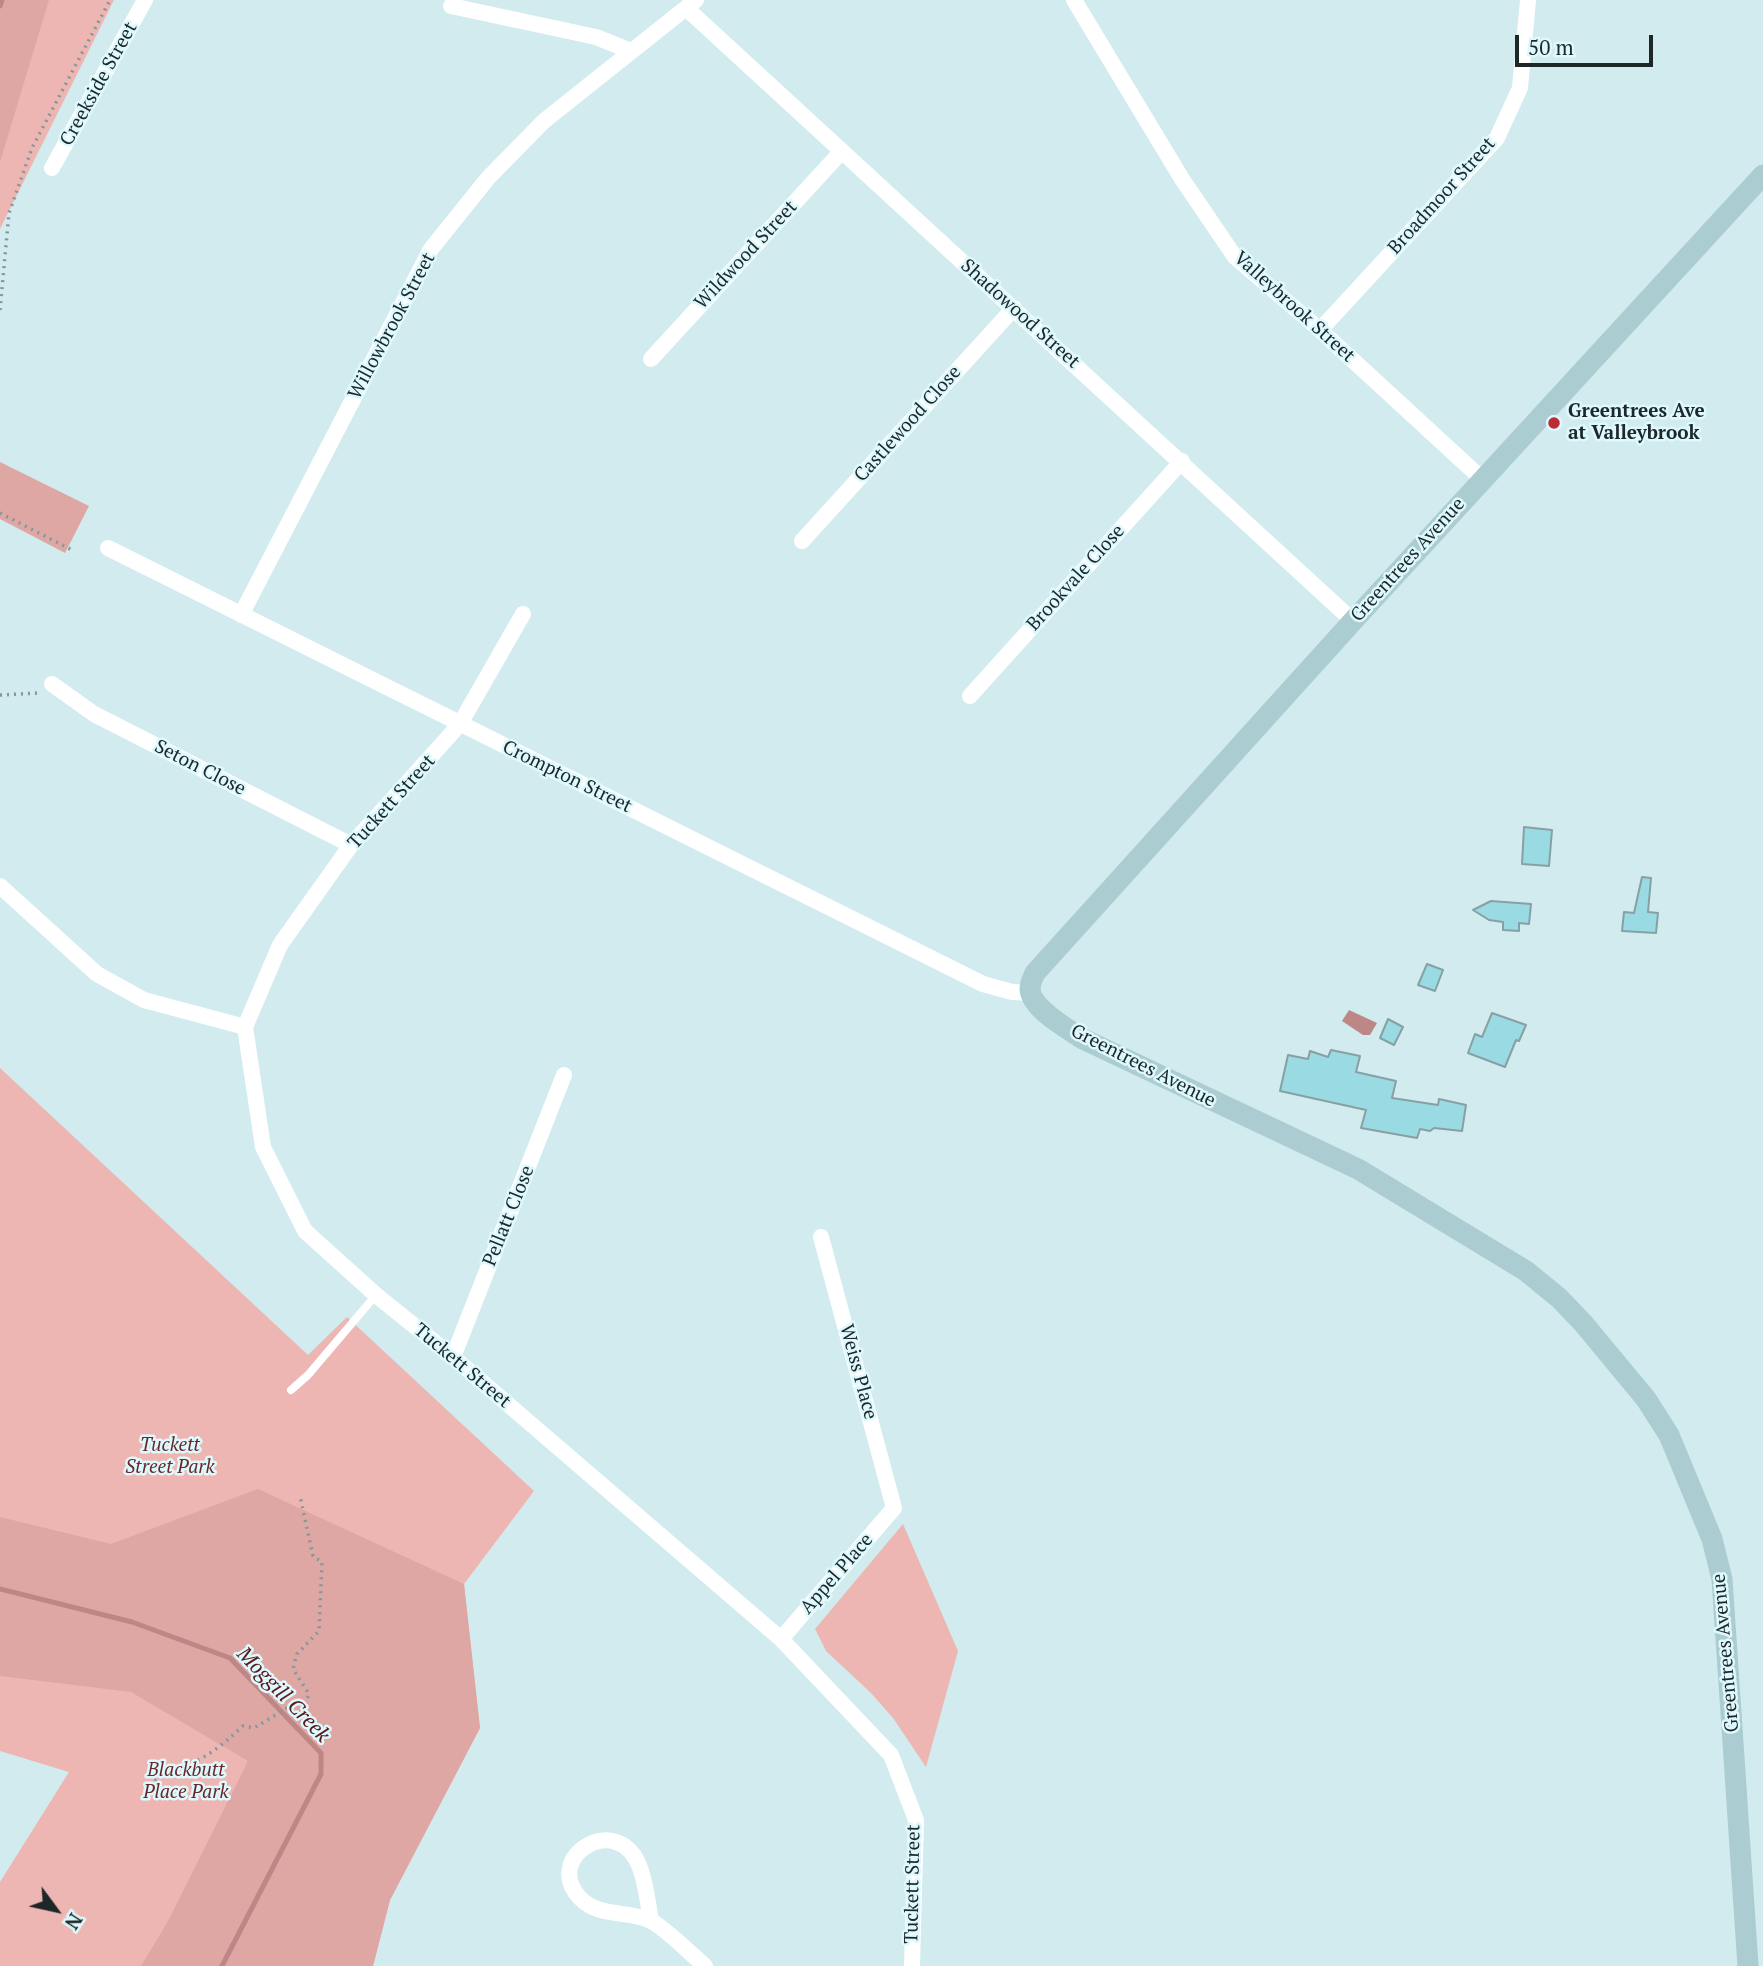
<!DOCTYPE html>
<html>
<head>
<meta charset="utf-8">
<style>
	body { margin:0 }
	#map { position:relative; width:1763px; height:1966px; overflow:hidden; background:#d1ebef; font-family:"PT Serif",serif }
	canvas { display:block }
	.north { position:absolute; left:21px; top:1875px; width:70px; height:70px; -webkit-text-stroke:5px #def9fd; paint-order:stroke; rotate:123deg; font-size:19px; font-weight:700; line-height:28px; text-align:center; color:#1d2728 }
	.north::after { content:''; display:block; margin:auto; width:24px; height:32px; background:#1d2728; clip-path:polygon(50% 0,100% 100%,50% 72%,0 100%) }
	.scale { position:absolute; left:1515px; top:35px; width:138px; height:32px; box-sizing:border-box; border:4px solid #1d2728; border-top:0; padding-left:9px; font-size:21px; line-height:24px; white-space:nowrap; color:#1d2728; -webkit-text-stroke:5px #def9fd; paint-order:stroke }
</style>
</head>
<body>
<div id="map">
<canvas width="1763" height="1966"></canvas>
<div class="north">N</div>
<div class="scale">50 m</div>
</div>
<script>
const ctx = document.querySelector('canvas').getContext('2d');
ctx.lineJoin = 'round';
function fillPath(path, color) { ctx.fillStyle = color; ctx.fill(path, 'evenodd'); }
function stroke(path, color, width, dash) { ctx.strokeStyle = color; ctx.lineWidth = width; ctx.lineCap = dash ? 'butt' : 'round'; ctx.setLineDash(dash || []); ctx.stroke(path); }
function label(font, color, halo, rows, align = 'center') {
  ctx.font = font + ' "PT Serif",serif'; ctx.lineWidth = 5; ctx.setLineDash([]); ctx.textBaseline = 'middle'; ctx.strokeStyle = halo; ctx.fillStyle = color; for (const [text, x, y, turn = 0] of rows) {
    ctx.save(); ctx.translate(x, y); ctx.rotate((+turn || 0) * Math.PI / 180); ctx.textAlign = isNaN(turn) ? turn : align; if (halo) ctx.strokeText(text, 0, 0); ctx.fillText(text, 0, 0); ctx.restore();
  }
}
const green = new Path2D(`
	M0,0H114L0,229Z
	M0,1068L308,1355L347,1317L534,1491L464,1584L480,1728L390,1900L373,1966H0V1882L69,1772L0,1751Z
	M903,1524L958,1651L926,1767L893,1718L871,1693L826,1651L815,1629Z`);
const forest = new Path2D(`
	M0,0H49L0,162Z
	M0,462L89,506L65,553L0,519Z
	M258,1489L464,1584L480,1728L390,1900L373,1966H141L167,1923L248,1761L131,1692L0,1676V1517L111,1544Z`);
const water = new Path2D(`
	M1349,1010L1377,1023L1370,1035H1363L1342,1021Z`);
const stream = new Path2D(`
	M0,6L2,0
	M0,1589L132,1622L230,1658L321,1753V1774L222,1966`);
const building = new Path2D(`
	M1524,827L1552,830L1549,866L1522,864Z
	M1642,877L1651,878L1648,912L1658,913L1656,933L1622,931L1624,912L1634,913Z
	M1491,901L1531,904L1529,924L1519,923V931L1503,930V922L1489,920L1473,910Z
	M1427,964L1443,970L1435,991L1418,985Z
	M1492,1013L1526,1025L1519,1041L1516,1040L1505,1067L1468,1053L1475,1034L1482,1037Z
	M1388,1019L1403,1027L1394,1045L1380,1038Z
	M1331,1050L1360,1056L1356,1072L1396,1081L1392,1098L1438,1105L1439,1099L1466,1105L1462,1131L1434,1128L1430,1131L1420,1129L1417,1138L1361,1128L1366,1110L1280,1091L1288,1055L1308,1059L1310,1051L1328,1057Z`);
const path = new Path2D(`
	M0,310L9,213L32,148L110,0
	M0,513L74,551
	M0,695L38,693
	M155,1781L170,1767C201,1765 221,1746 243,1726L254,1728L287,1708L302,1714L309,1694L293,1669L297,1654L319,1631L322,1562L313,1556L300,1496`);
const lane = new Path2D(`
	M291,1390L308,1375L376,1295`);
const street = new Path2D(`
	M1074,0L1182,179L1235,257L1320,330L1482,479
	M451,6L596,37L631,51
	M686,8L1353,621
	M52,168L145,0
	M1320,330L1497,138L1520,88L1528,0
	M651,359L842,151
	M802,541L1014,308
	M108,548L983,984L1012,992L1030,993
	M523,614L460,724L351,845L280,945L245,1027L263,1147L305,1231L376,1295L453,1357L781,1639L891,1755L916,1820L912,1966
	M241,615L431,249L488,178L544,121L696,0
	M52,684L94,714L351,845
	M970,696L1182,461
	M0,886L97,974L144,1000L245,1027
	M453,1357L564,1075
	M781,1639L894,1508L821,1237
	M651,1921C648,1904 646,1884 640,1868C619,1809 541,1857 580,1898C599,1918 629,1910 651,1921C664,1927 692,1955 705,1966`);
const secondary = new Path2D(`
	M1748,1966L1722,1579L1712,1539L1669,1435L1646,1399L1583,1323L1559,1298L1526,1271L1358,1169L1083,1039C1068,1029 1031,1009 1030,989C1030,982 1033,978 1035,973L1353,621L1763,175`);
const markers = [
	[1554,423,7,"#bc2c35"]
];
const streetNames = [
	["Creekside Street",99,84,-61],
	["Broadmoor Street",1442,196,-48],
	["Wildwood Street",746,255,-47],
	["Valleybrook Street",1294,307,42],
	["Shadowood Street",1020,314,42],
	["Willowbrook Street",392,326,-62],
	["Castlewood Close",908,424,-48],
	["Greentrees Avenue",1408,560,-48],
	["Brookvale Close",1076,578,-48],
	["Seton Close",200,768,27],
	["Crompton Street",567,777,26],
	["Tuckett Street",392,802,-48],
	["Greentrees Avenue",1143,1066,27],
	["Pellatt Close",509,1216,-68],
	["Tuckett Street",462,1366,40],
	["Weiss Place",858,1372,75],
	["Appel Place",837,1574,-49],
	["Greentrees Avenue",1726,1653,-95],
	["Tuckett Street",913,1884,-89]
];
const poiNames = [
	["Greentrees Ave",1568,412],
	["at Valleybrook",1568,434]
];
const parkNames = [
	["Tuckett",170,1446],
	["Street Park",170,1468],
	["Blackbutt",186,1771],
	["Place Park",186,1793]
];
const waterNames = [
	["Moggill Creek",283,1695,46]
];
fillPath(green, '#eeb6b2');
fillPath(forest, '#dea7a4');
fillPath(water, '#bc8784');
stroke(stream, '#bc8784', 5);
fillPath(building, '#9adae3');
stroke(building, '#87a0a3', 2);
stroke(path, '#84979a', 3.5, [2, 5]);
stroke(lane, '#fff', 8);
stroke(street, '#fff', 16);
stroke(secondary, '#abccd1', 21);
for (const [x, y, r, color] of markers) { const dot = new Path2D(); dot.arc(x, y, r, 0, 2 * Math.PI); ctx.fillStyle = color; ctx.fill(dot); stroke(dot, '#def9fd', 2.5); }
label('19px', '#1d2728', '#def9fd', streetNames);
label('bold 19px', '#1d2728', '#def9fd', poiNames, 'left');
label('italic 19px', '#6b2828', '#def9fd', parkNames);
label('italic 21px', '#5a181a', '#def9fd', waterNames);
</script>
</body>
</html>
